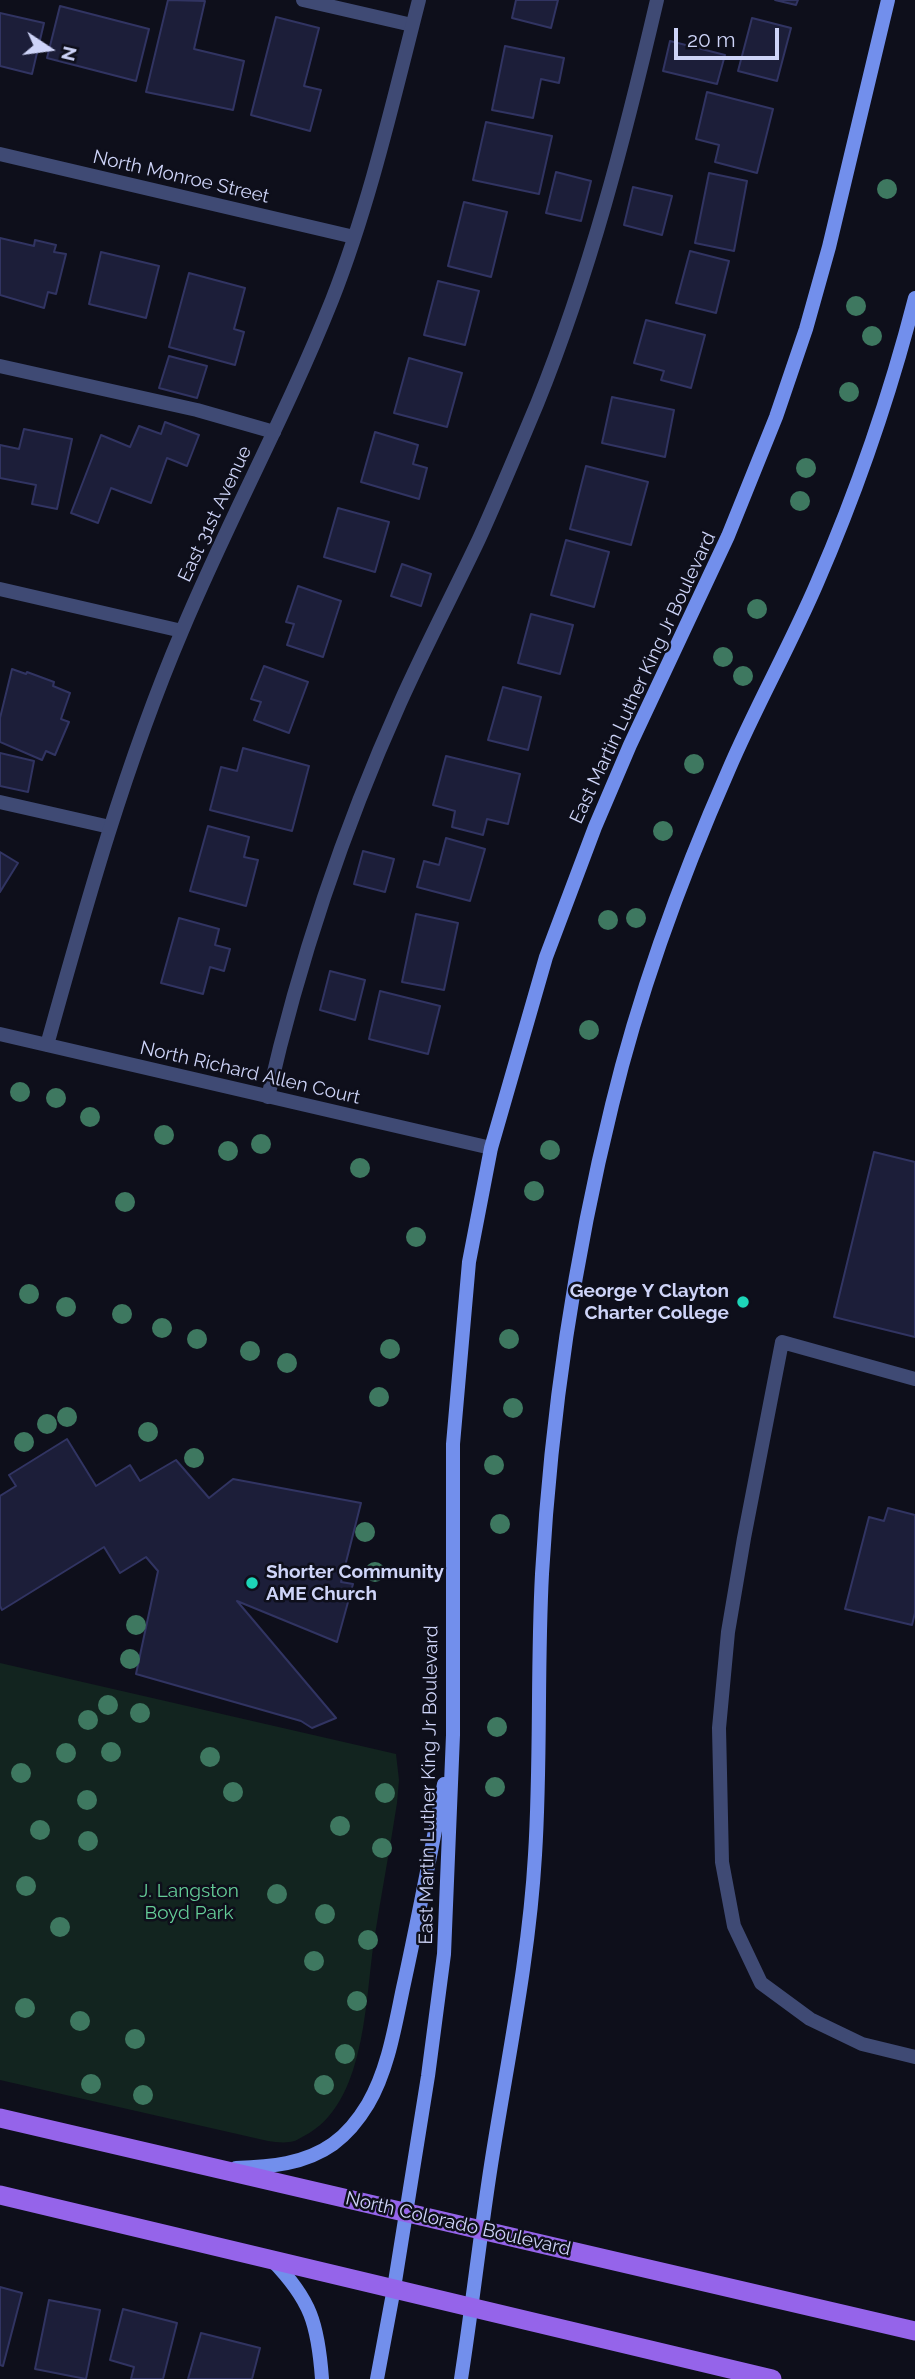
<!DOCTYPE html>
<html>
<head>
<meta charset="utf-8">
<style>
	body { margin:0 }
	#map { position:relative; width:915px; height:2379px; overflow:hidden; background:#0e0f1b; font-family:Raleway,sans-serif }
	canvas { display:block }
	.north { position:absolute; left:14px; top:14px; width:70px; height:70px; -webkit-text-stroke:5px #0e0f1b; paint-order:stroke; rotate:103deg; font-size:19px; font-weight:700; line-height:28px; text-align:center; color:#ced4f8 }
	.north::after { content:''; display:block; margin:auto; width:24px; height:32px; background:#ced4f8; clip-path:polygon(50% 0,100% 100%,50% 72%,0 100%) }
	.scale { position:absolute; left:674px; top:28px; width:105px; height:32px; box-sizing:border-box; border:4px solid #ced4f8; border-top:0; padding-left:9px; font-size:21px; line-height:24px; white-space:nowrap; color:#ced4f8; -webkit-text-stroke:5px #0e0f1b; paint-order:stroke }
</style>
</head>
<body>
<div id="map">
<canvas width="915" height="2379"></canvas>
<div class="north">N</div>
<div class="scale">20 m</div>
</div>
<script>
const ctx = document.querySelector('canvas').getContext('2d');
ctx.lineJoin = 'round';
function fillPath(path, color) { ctx.fillStyle = color; ctx.fill(path, 'evenodd'); }
function stroke(path, color, width, dash) { ctx.strokeStyle = color; ctx.lineWidth = width; ctx.lineCap = dash ? 'butt' : 'round'; ctx.setLineDash(dash || []); ctx.stroke(path); }
function label(font, color, halo, rows, align = 'center') {
  ctx.font = font + ' Raleway,sans-serif'; ctx.lineWidth = 5; ctx.setLineDash([]); ctx.textBaseline = 'middle'; ctx.strokeStyle = halo; ctx.fillStyle = color; for (const [text, x, y, turn = 0] of rows) {
    ctx.save(); ctx.translate(x, y); ctx.rotate((+turn || 0) * Math.PI / 180); ctx.textAlign = isNaN(turn) ? turn : align; if (halo) ctx.strokeText(text, 0, 0); ctx.fillText(text, 0, 0); ctx.restore();
  }
}
const green = new Path2D(`
	M0,1663L396,1754L399,1780L397,1803C390,1849 381,1895 374,1941C365,2000 366,2105 304,2136C300,2138 295,2142 289,2142C283,2143 275,2142 268,2141L0,2080Z`);
const building = new Path2D(`
	M168,0L205,1L194,49L244,61L233,110L146,92Z
	M516,0H558L551,28L512,18Z
	M775,0H798L796,5Z
	M60,6L149,29L136,81L47,58Z
	M0,13L44,23L32,74L0,66Z
	M276,17L319,28L304,86L321,90L310,131L251,115Z
	M752,18L791,28L777,81L738,71Z
	M670,41L725,55L717,84L663,71Z
	M505,46L564,58L559,83L541,79L533,118L492,110Z
	M707,92L773,109L757,173L715,162L719,145L696,139Z
	M486,122L552,136L539,194L473,180Z
	M556,172L591,181L581,221L546,213Z
	M709,173L747,181L734,251L695,243Z
	M633,187L672,196L662,235L624,225Z
	M464,202L507,212L491,277L448,266Z
	M0,238L34,246L35,240L56,245L54,252L66,254L56,294L48,292L44,308L0,295Z
	M690,251L729,261L716,313L676,303Z
	M101,252L159,266L146,318L89,304Z
	M189,273L245,288L234,329L244,332L235,365L169,347Z
	M438,281L479,291L465,345L424,335Z
	M646,320L705,335L691,388L661,380L664,371L634,363Z
	M169,356L207,366L197,398L159,388Z
	M409,358L462,373L447,427L394,413Z
	M612,397L674,410L665,457L602,443Z
	M165,422L199,435L187,466L167,458L151,503L111,488L98,523L71,513L101,435L130,447L139,426L161,434Z
	M24,429L72,439L57,509L32,504L36,485L0,478V445L19,449Z
	M375,432L418,445L413,464L427,468L419,499L361,482Z
	M586,466L648,482L631,545L570,529Z
	M338,508L389,522L375,572L324,557Z
	M566,540L609,552L594,607L551,595Z
	M402,564L431,574L421,606L391,596Z
	M298,586L341,601L323,657L287,645L294,624L286,622Z
	M531,614L573,625L560,674L518,663Z
	M264,666L308,682L289,733L254,720L261,702L251,699Z
	M12,669L26,674L27,672L54,682L53,686L70,693L61,719L69,722L55,755L46,751L42,760L0,742V718Z
	M503,687L541,697L528,750L488,740Z
	M243,748L309,766L292,831L210,810L221,767L237,771Z
	M0,753L34,761L28,792L0,786Z
	M446,756L520,774L508,824L487,819L483,835L452,827L455,811L433,805Z
	M208,826L249,837L244,857L258,860L246,906L190,891Z
	M446,838L485,849L470,901L417,887L424,861L439,865Z
	M363,851L394,859L385,892L354,884Z
	M0,852L18,863L0,892Z
	M416,914L458,923L444,990L402,982Z
	M179,918L219,929L215,945L230,949L224,971L210,967L203,994L161,983Z
	M330,971L365,980L355,1020L320,1010Z
	M380,991L440,1006L428,1054L369,1039Z
	M874,1152L915,1162V1337L834,1317Z
	M67,1439L96,1486L130,1465L140,1481L176,1460L209,1498L233,1479L361,1503L341,1582L353,1584L337,1642L237,1601L336,1718L312,1728L301,1721L136,1674L158,1571L146,1557L120,1573L104,1547L2,1610L0,1606V1496L16,1486L9,1475Z
	M888,1508L915,1515V1613L912,1625L845,1609L869,1517L884,1521Z
	M0,2287L22,2293L3,2366L0,2365Z
	M49,2300L100,2310L86,2379L35,2369Z
	M123,2309L177,2323L163,2379H131L134,2367L110,2360Z
	M201,2333L260,2348L252,2379H188Z`);
const service = new Path2D(`
	M303,0L412,25
	M0,366L197,410L274,432
	M0,802L110,827
	M268,1097C299,961 343,830 400,703C425,647 453,594 479,539C499,495 518,449 537,404C590,273 625,137 657,0
	M915,1379L782,1342L744,1538L728,1632L719,1728L722,1862L734,1926L761,1983L810,2019L862,2044L915,2057`);
const minor = new Path2D(`
	M0,154L354,237
	M0,589L182,631
	M0,1034L491,1148
	M47,1045C86,905 125,765 182,631C229,519 287,413 332,300C370,203 393,101 419,0`);
const secondary = new Path2D(`
	M236,2168C270,2167 305,2164 333,2144C347,2134 359,2119 368,2104C388,2070 395,2026 403,1988C418,1920 431,1852 444,1784
	M272,2260C311,2300 318,2324 322,2379
	M377,2379L394,2288L428,2076L444,1954L453,1735V1444L469,1262L491,1148L546,957L595,827L630,745L728,536L776,417L806,329L829,247L888,0
	M461,2379C472,2308 480,2236 491,2165C507,2062 529,1959 535,1855C541,1762 537,1668 542,1574C551,1416 574,1259 612,1105C640,989 681,878 729,769C756,706 790,646 817,583C857,491 890,395 915,298`);
const primary = new Path2D(`
	M0,2118L915,2331
	M0,2195L772,2379`);
const trees = [
	[887,189],
	[856,306],
	[872,336],
	[849,392],
	[806,468],
	[800,501],
	[757,609],
	[723,657],
	[743,676],
	[694,764],
	[663,831],
	[636,918],
	[608,920],
	[589,1030],
	[20,1092],
	[56,1098],
	[90,1117],
	[164,1135],
	[261,1144],
	[550,1150],
	[228,1151],
	[360,1168],
	[534,1191],
	[125,1202],
	[416,1237],
	[29,1294],
	[66,1307],
	[122,1314],
	[162,1328],
	[197,1339],
	[509,1339],
	[390,1349],
	[250,1351],
	[287,1363],
	[379,1397],
	[513,1408],
	[67,1417],
	[47,1424],
	[148,1432],
	[24,1442],
	[194,1458],
	[494,1465],
	[500,1524],
	[365,1532],
	[375,1572],
	[136,1625],
	[130,1659],
	[108,1705],
	[140,1713],
	[88,1720],
	[497,1727],
	[111,1752],
	[66,1753],
	[210,1757],
	[21,1773],
	[495,1787],
	[233,1792],
	[385,1793],
	[87,1800],
	[340,1826],
	[40,1830],
	[88,1841],
	[382,1848],
	[26,1886],
	[277,1894],
	[325,1914],
	[60,1927],
	[368,1940],
	[314,1961],
	[357,2001],
	[25,2008],
	[80,2021],
	[135,2039],
	[345,2054],
	[91,2084],
	[324,2085],
	[143,2095]
];
const markers = [
	[743,1302,7,"#1dd5b8"],
	[252,1583,7,"#1dd5b8"]
];
const streetNames = [
	["North Monroe Street",181,177,13],
	["East 31st Avenue",215,514,-65],
	["East Martin Luther King Jr Boulevard",643,678,-65],
	["North Richard Allen Court",250,1073,13],
	["East Martin Luther King Jr Boulevard",429,1785,-89],
	["North Colorado Boulevard",458,2224,13]
];
const poiNames = [
	["George Y Clayton",729,1291],
	["Charter College",729,1313],
	["Shorter Community",266,1572,"left"],
	["AME Church",266,1594,"left"]
];
const parkNames = [
	["J. Langston",189,1891],
	["Boyd Park",189,1913]
];
fillPath(green, '#12241f');
fillPath(building, '#1c1e39');
stroke(building, '#313462', 2);
stroke(service, '#3f4a74', 14);
stroke(minor, '#3f4a74', 14);
stroke(secondary, '#728fec', 14);
stroke(primary, '#9564ea', 19);
ctx.fillStyle = '#3e7860';
for (const [x, y] of trees) { ctx.beginPath(); ctx.arc(x, y, 10, 0, 2 * Math.PI); ctx.fill(); }
for (const [x, y, r, color] of markers) { const dot = new Path2D(); dot.arc(x, y, r, 0, 2 * Math.PI); ctx.fillStyle = color; ctx.fill(dot); stroke(dot, '#0e0f1b', 2.5); }
label('19px', '#ced4f8', '#0e0f1b', streetNames);
label('bold 19px', '#ced4f8', '#0e0f1b', poiNames, 'right');
label('19px', '#65cd98', '#0e0f1b', parkNames);
</script>
</body>
</html>
